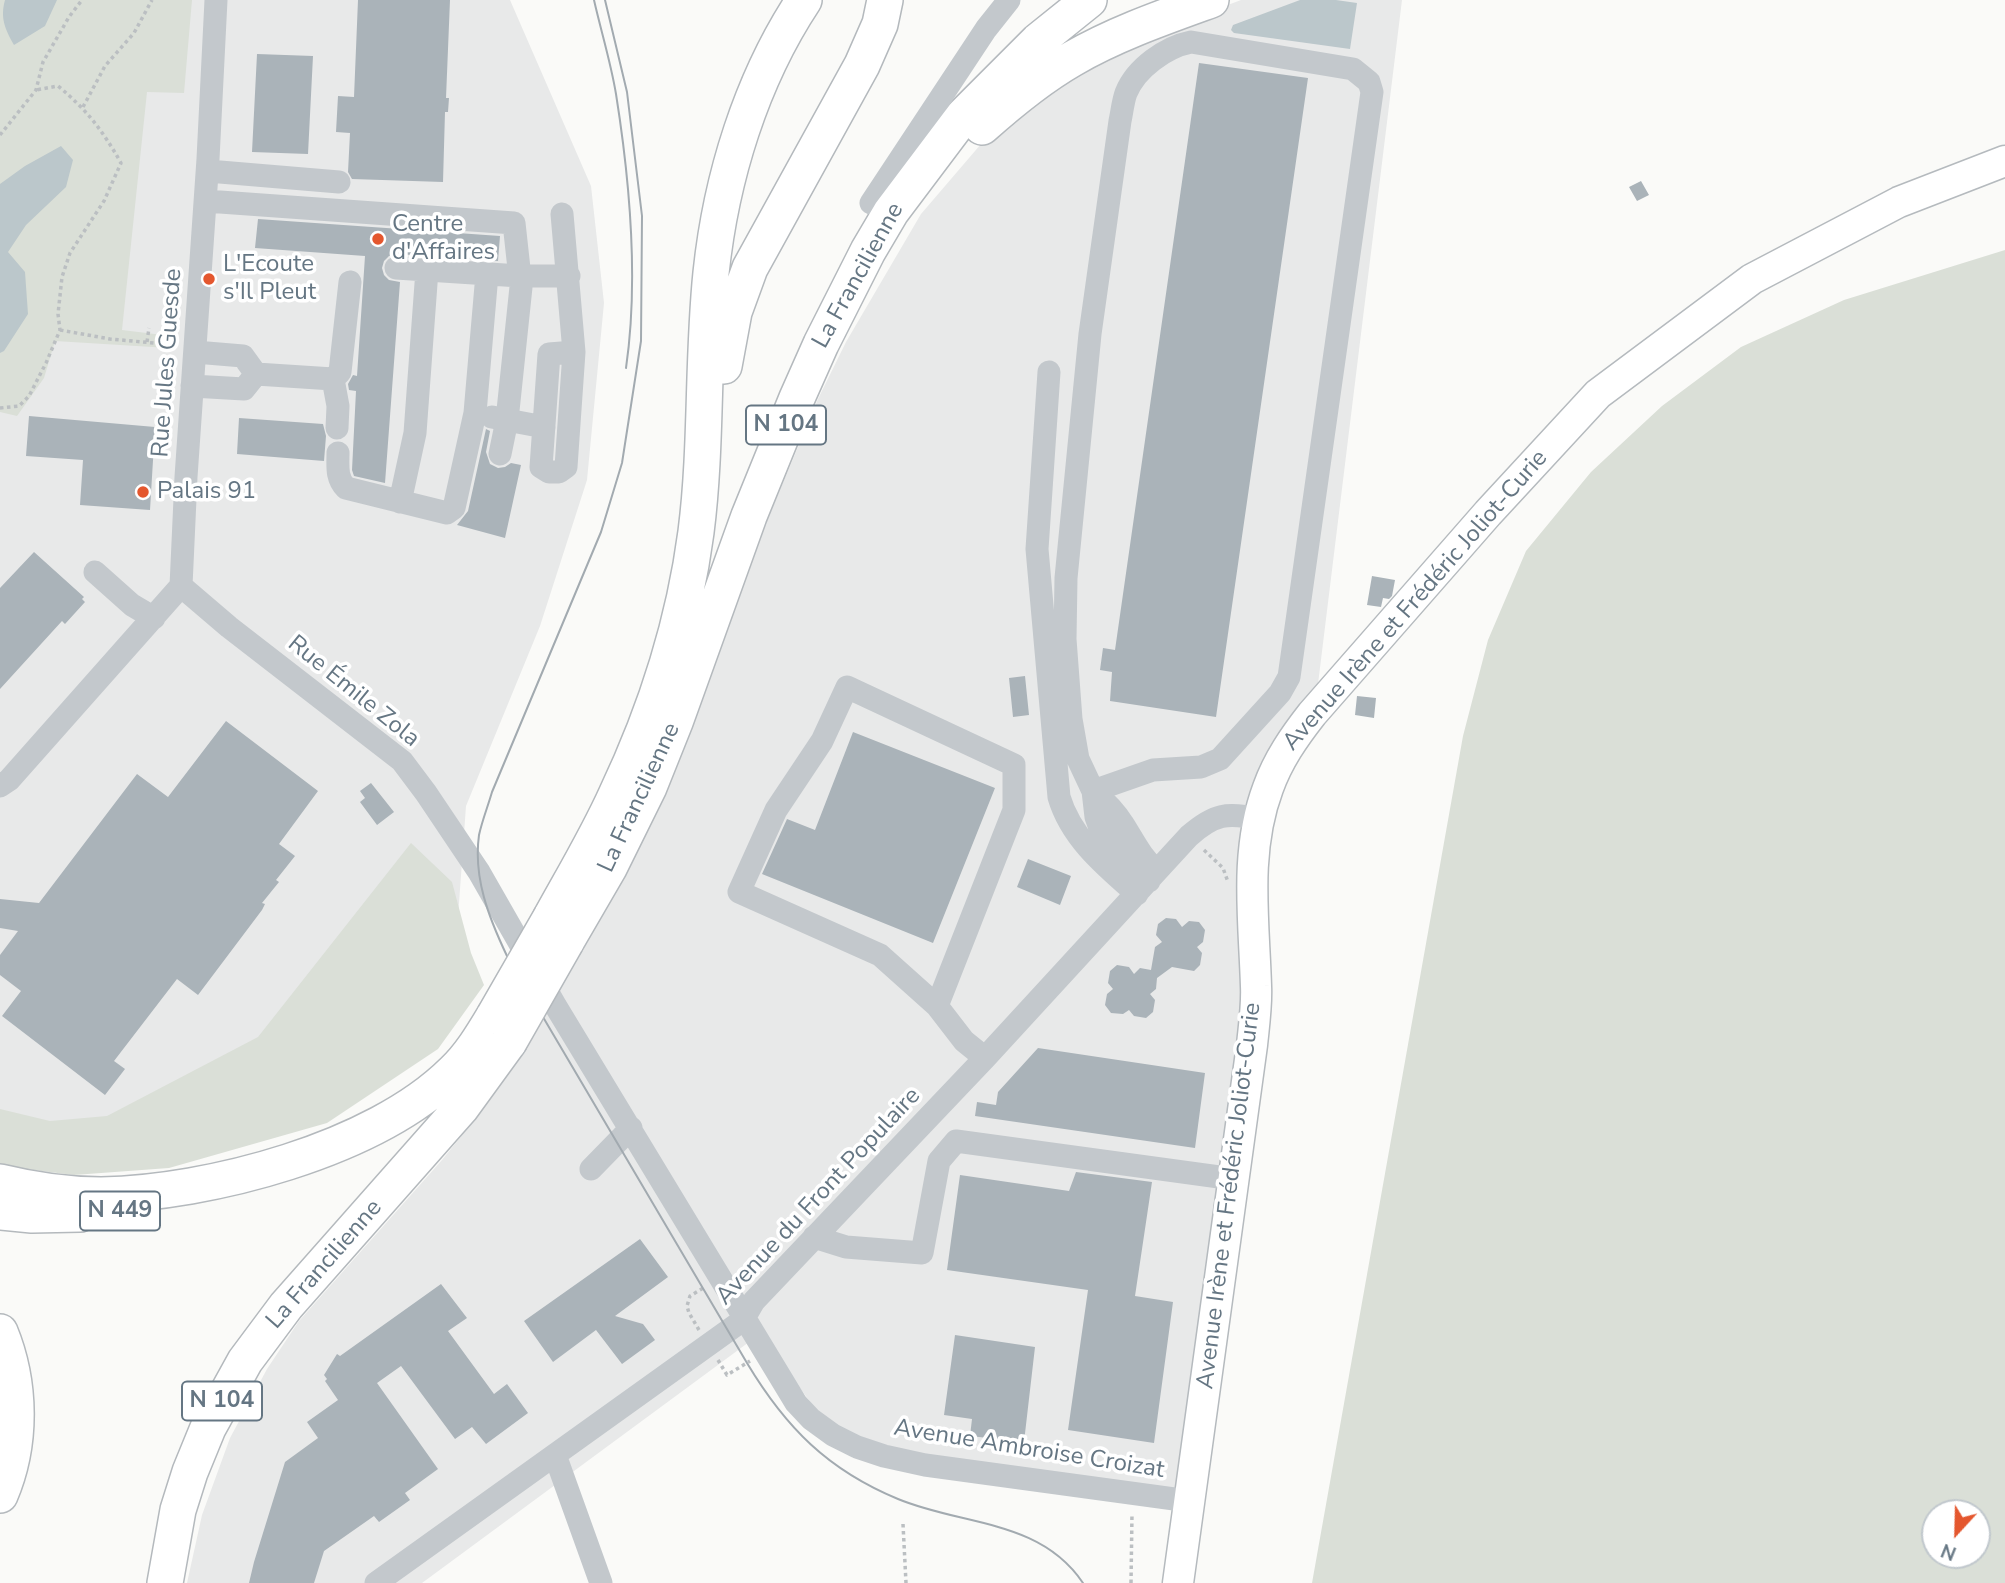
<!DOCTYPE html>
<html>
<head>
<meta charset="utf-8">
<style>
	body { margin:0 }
	#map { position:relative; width:2005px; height:1583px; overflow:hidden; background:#fafaf8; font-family:"Nunito Sans",sans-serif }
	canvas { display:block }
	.north { position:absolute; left:1921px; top:1499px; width:70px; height:70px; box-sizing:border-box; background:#fff; border:2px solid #c1c8cd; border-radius:50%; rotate:202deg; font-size:19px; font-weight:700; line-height:28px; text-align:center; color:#657683 }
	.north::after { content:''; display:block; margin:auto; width:24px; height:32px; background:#e4572e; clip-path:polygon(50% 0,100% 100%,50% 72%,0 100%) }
</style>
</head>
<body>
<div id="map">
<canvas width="2005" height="1583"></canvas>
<div class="north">N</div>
</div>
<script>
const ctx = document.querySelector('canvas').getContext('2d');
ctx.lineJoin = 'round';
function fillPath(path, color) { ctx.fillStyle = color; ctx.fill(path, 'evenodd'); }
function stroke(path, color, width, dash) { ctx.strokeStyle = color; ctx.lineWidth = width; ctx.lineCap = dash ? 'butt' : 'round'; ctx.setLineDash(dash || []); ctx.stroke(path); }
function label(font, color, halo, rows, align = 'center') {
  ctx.font = font + ' "Nunito Sans",sans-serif'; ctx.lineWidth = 7; ctx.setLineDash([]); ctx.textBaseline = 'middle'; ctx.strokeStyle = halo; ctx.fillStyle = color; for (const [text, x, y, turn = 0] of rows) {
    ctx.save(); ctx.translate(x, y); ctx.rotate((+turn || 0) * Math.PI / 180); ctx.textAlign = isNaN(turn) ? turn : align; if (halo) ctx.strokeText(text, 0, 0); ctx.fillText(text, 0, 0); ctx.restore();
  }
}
const built = new Path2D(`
	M0,0H510L591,186L604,303L587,480L540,626L466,806L450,1028L0,1153Z
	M1241,0H1402L1318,684L1279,734L1243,1040L1181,1494L932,1459L873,1444L843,1429L817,1411L782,1364L764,1331L422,1583H187L202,1515L230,1438L267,1369L299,1321L442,1160L479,1114L516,1053L752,557L818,399L846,342L921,214L981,144L1053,85L1167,28Z`);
const green = new Path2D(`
	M0,0H192L184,93L147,92L122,330L171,336L169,348L55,341L44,378L17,416L0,412Z
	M2005,250V1583H1312L1463,736L1488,640L1526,551L1591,472L1662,406L1741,347L1844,300ZM1935,1513H1977V1555H1935Z
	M411,843L452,882L471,953L484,985L438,1049L327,1123L169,1168L74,1175L0,1166V1109L50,1121L107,1116L258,1037Z`);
const water = new Path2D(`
	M5,0H57L45,26L14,45C5,29 0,18 5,0Z
	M1300,0H1336L1357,3L1350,49L1234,33L1231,30L1233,25Z
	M61,146L73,160L66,187L26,225L8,252L25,272L28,314L4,351L0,353V184L25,166Z`);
const building = new Path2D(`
	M358,0H450L446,98H449L448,112H445L443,182L352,179L348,172L350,133L336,132L338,96L354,97Z
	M257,54L313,56L308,154L252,152Z
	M1199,63L1308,78L1216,717L1110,701L1112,672L1100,670L1103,648L1115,650Z
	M1641,181L1649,195L1637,201L1629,187Z
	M258,219L500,236L498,261L397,254L389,256L384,261L382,268L384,275L389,280L400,282L385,483L354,476L352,470L356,391L349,390L348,384L353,375L357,376L365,256L255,248Z
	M29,416L155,427L150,510L80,505L83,460L26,456Z
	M239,418L323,424L326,436L324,461L237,454Z
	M486,429L490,431L486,452L490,464L498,468L505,467L511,463L521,465L505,538L457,525L468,511Z
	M34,552L84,597L82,599L85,602L65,624L62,621L0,689V588Z
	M1372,576L1395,580L1392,596L1389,599L1383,598L1381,607L1367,605Z
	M1025,676L1029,715L1013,717L1009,678Z
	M1357,696L1376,698L1374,718L1355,715Z
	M226,721L318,791L279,844L295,856L276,880L279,882L262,903L265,904L262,910L198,995L177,979L114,1061L125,1069L105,1095L2,1016L21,991L0,975V955L18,931L0,928V899L39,903L137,774L168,797Z
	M853,732L995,788L933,943L762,874L787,819L815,830Z
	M371,783L394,812L377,825L360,802L365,798L360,791Z
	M1028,859L1071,876L1060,905L1017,887Z
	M1166,918L1176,919L1182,927L1189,921L1199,922L1205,930L1203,942L1197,947L1202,953L1200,965L1194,971L1172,967L1157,978L1156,989L1150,994L1155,1000L1153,1012L1146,1018L1134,1016L1129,1010L1123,1014L1111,1013L1105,1005L1107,994L1113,989L1108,983L1110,971L1117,965L1129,967L1134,974L1140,968L1151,970L1155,947L1162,942L1156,935L1158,924Z
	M1038,1048L1205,1073L1195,1148L975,1116L977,1102L996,1105L998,1092Z
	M1076,1172L1152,1182L1135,1296L1173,1302L1154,1443L1068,1430L1088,1290L947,1270L960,1175L1069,1191Z
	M640,1239L668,1277L615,1316L643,1324L655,1340L622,1364L596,1330L553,1362L524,1321Z
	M441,1284L467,1318L448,1331L494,1394L507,1384L528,1413L486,1444L472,1427L455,1439L401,1366L377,1383L438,1469L405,1493L410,1500L379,1522L374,1516L324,1551L314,1583H249L254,1562L285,1462L318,1438L307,1422L338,1400L325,1381L327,1379L324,1375L337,1354L340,1356Z
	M955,1335L1035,1347L1024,1442L970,1436L972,1419L944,1415Z`);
const path = new Path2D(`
	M83,107L105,66L134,33L152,0
	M0,135L36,90L43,62L69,17L82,0
	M60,330L110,339L176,345
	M147,342L149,328
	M0,408L19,406L29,396L46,363L60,330L58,314L62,277L70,253L104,201L121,163C103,131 87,110 58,86L36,90
	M1204,850L1223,868L1228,882
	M699,1330L689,1313L687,1306L690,1296L705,1287
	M718,1360L727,1375L750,1361
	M903,1524L906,1583
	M1131,1583L1132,1514`);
const minor = new Path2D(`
	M208,171L339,182
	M206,201L514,223L521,287L507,420L544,427
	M871,203L986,29L1009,0
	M562,214L574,352L566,467L559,472H549L541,467L549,354L574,352
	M396,268L520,276H569
	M195,352L243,356L256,374
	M1049,372L1037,549L1059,797C1071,838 1105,866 1137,894
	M192,386L244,389L256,374L333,379
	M492,417L507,420L500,454
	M337,428L338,406L333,379L340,372L350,282
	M338,453C338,466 336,478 346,488L447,513L454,508L475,413L487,274
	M400,502L415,433L427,270
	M95,572L132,605L154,618
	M181,586L229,627L402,761L426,793L479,872L555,1005L796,1403L811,1419L833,1435L857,1447L884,1456L925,1465L1189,1501
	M0,786L9,780L181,586L186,477L208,159L216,0
	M1093,791L1153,770L1201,767L1220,759L1280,693L1289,677L1372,92L1369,82L1353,69L1191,42C1166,47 1136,68 1126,93C1123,101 1122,112 1120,121L1090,334L1066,578L1065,639L1071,719L1078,759L1093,791L1096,817L1101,831L1112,845L1149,881
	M1093,791C1105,801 1115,811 1123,824C1134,841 1141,857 1156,870
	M937,1006L1014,810V765L847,687L822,741L776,810L739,892L880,955L937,1006L964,1041L985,1058
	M591,1169L631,1128
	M814,1237L846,1247L922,1253L939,1161L956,1141L1234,1179
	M555,1455L601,1583
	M376,1583L743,1320L754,1301L985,1058L1189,836C1214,814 1227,812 1259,819`);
const major = new Path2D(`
	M1178,1583L1252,1045C1254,1025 1257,1005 1256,986C1254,919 1244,852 1268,788C1278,760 1294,737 1312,714L1488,513L1598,394L1752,279L1899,202L2005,161`);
const highway = new Path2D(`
	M982,127C1010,102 1039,78 1072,59C1115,34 1164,17 1211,0
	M724,366L734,312L750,268L862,65L880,24L885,0
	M551,917C573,877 597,837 616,795C655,713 684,623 696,532C707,446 702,360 711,273C721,178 751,80 804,0
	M566,942L609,868L649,787L675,722L749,516L797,398L821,344L868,251L891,212L964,115L1038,41L1089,0
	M0,1182C33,1190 66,1195 101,1195C209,1193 374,1150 453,1072C470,1056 482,1036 494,1016
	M0,1212L32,1215L80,1214
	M0,1332C21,1383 22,1444 0,1495
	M165,1583L178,1510L190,1472L208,1428L245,1361L286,1306L461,1108L509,1042`);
const tram = new Path2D(`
	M594,0C601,31 611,63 616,94C630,182 639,279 626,368
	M605,0L627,92L642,216L641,341L622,463L601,532L492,792C488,806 482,821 479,835C473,878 489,918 507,956L747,1363C786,1428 828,1470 898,1499C963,1526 1040,1519 1083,1583`);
const highwayBridge = new Path2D(`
	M494,1016L551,917
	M509,1042L566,942`);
const markers = [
	[378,239,7,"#e4572e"],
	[209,279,7,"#e4572e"],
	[143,492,7,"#e4572e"]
];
const shields = [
	[786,425,80],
	[120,1211,80],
	[222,1401,80]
];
const shieldNames = [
	["N 104",786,425],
	["N 449",120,1211],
	["N 104",222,1401]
];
const poiNames = [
	["Centre",392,225],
	["d'Affaires",392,253],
	["L'Ecoute",223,265],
	["s'Il Pleut",223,293],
	["Palais 91",157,492]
];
const streetNames = [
	["La Francilienne",859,276,-61],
	["Rue Jules Guesde",168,363,-86],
	["Avenue Irène et Frédéric Joliot-Curie",1416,601,-49],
	["Rue Émile Zola",353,692,39],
	["La Francilienne",640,798,-65],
	["Avenue Irène et Frédéric Joliot-Curie",1230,1196,-83],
	["Avenue du Front Populaire",819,1197,-47],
	["La Francilienne",325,1265,-49],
	["Avenue Ambroise Croizat",1029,1450,9]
];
fillPath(built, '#e8e9e9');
fillPath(green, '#dadfd7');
fillPath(water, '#bbc7cb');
fillPath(building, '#aab3b9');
stroke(major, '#b5babe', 33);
stroke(highway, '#b4b9bd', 38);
stroke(path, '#bbbfc2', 3.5, [3.5, 3.5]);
stroke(minor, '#c3c8cc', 23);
stroke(major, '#fff', 30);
stroke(highway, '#fff', 35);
stroke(tram, '#a2aab0', 2);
stroke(highwayBridge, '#b4b9bd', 38, []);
stroke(highwayBridge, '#fff', 35);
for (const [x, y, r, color] of markers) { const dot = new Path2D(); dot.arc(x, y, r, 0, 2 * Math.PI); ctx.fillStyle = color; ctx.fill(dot); stroke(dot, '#fff', 2.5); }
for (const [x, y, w] of shields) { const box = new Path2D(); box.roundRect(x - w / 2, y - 19.5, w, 39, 5); ctx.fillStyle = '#fff'; ctx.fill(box); stroke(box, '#657683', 2); }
label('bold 23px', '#657683', null, shieldNames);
label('24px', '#657683', '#fff', poiNames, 'left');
label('24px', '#657683', '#fff', streetNames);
</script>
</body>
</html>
